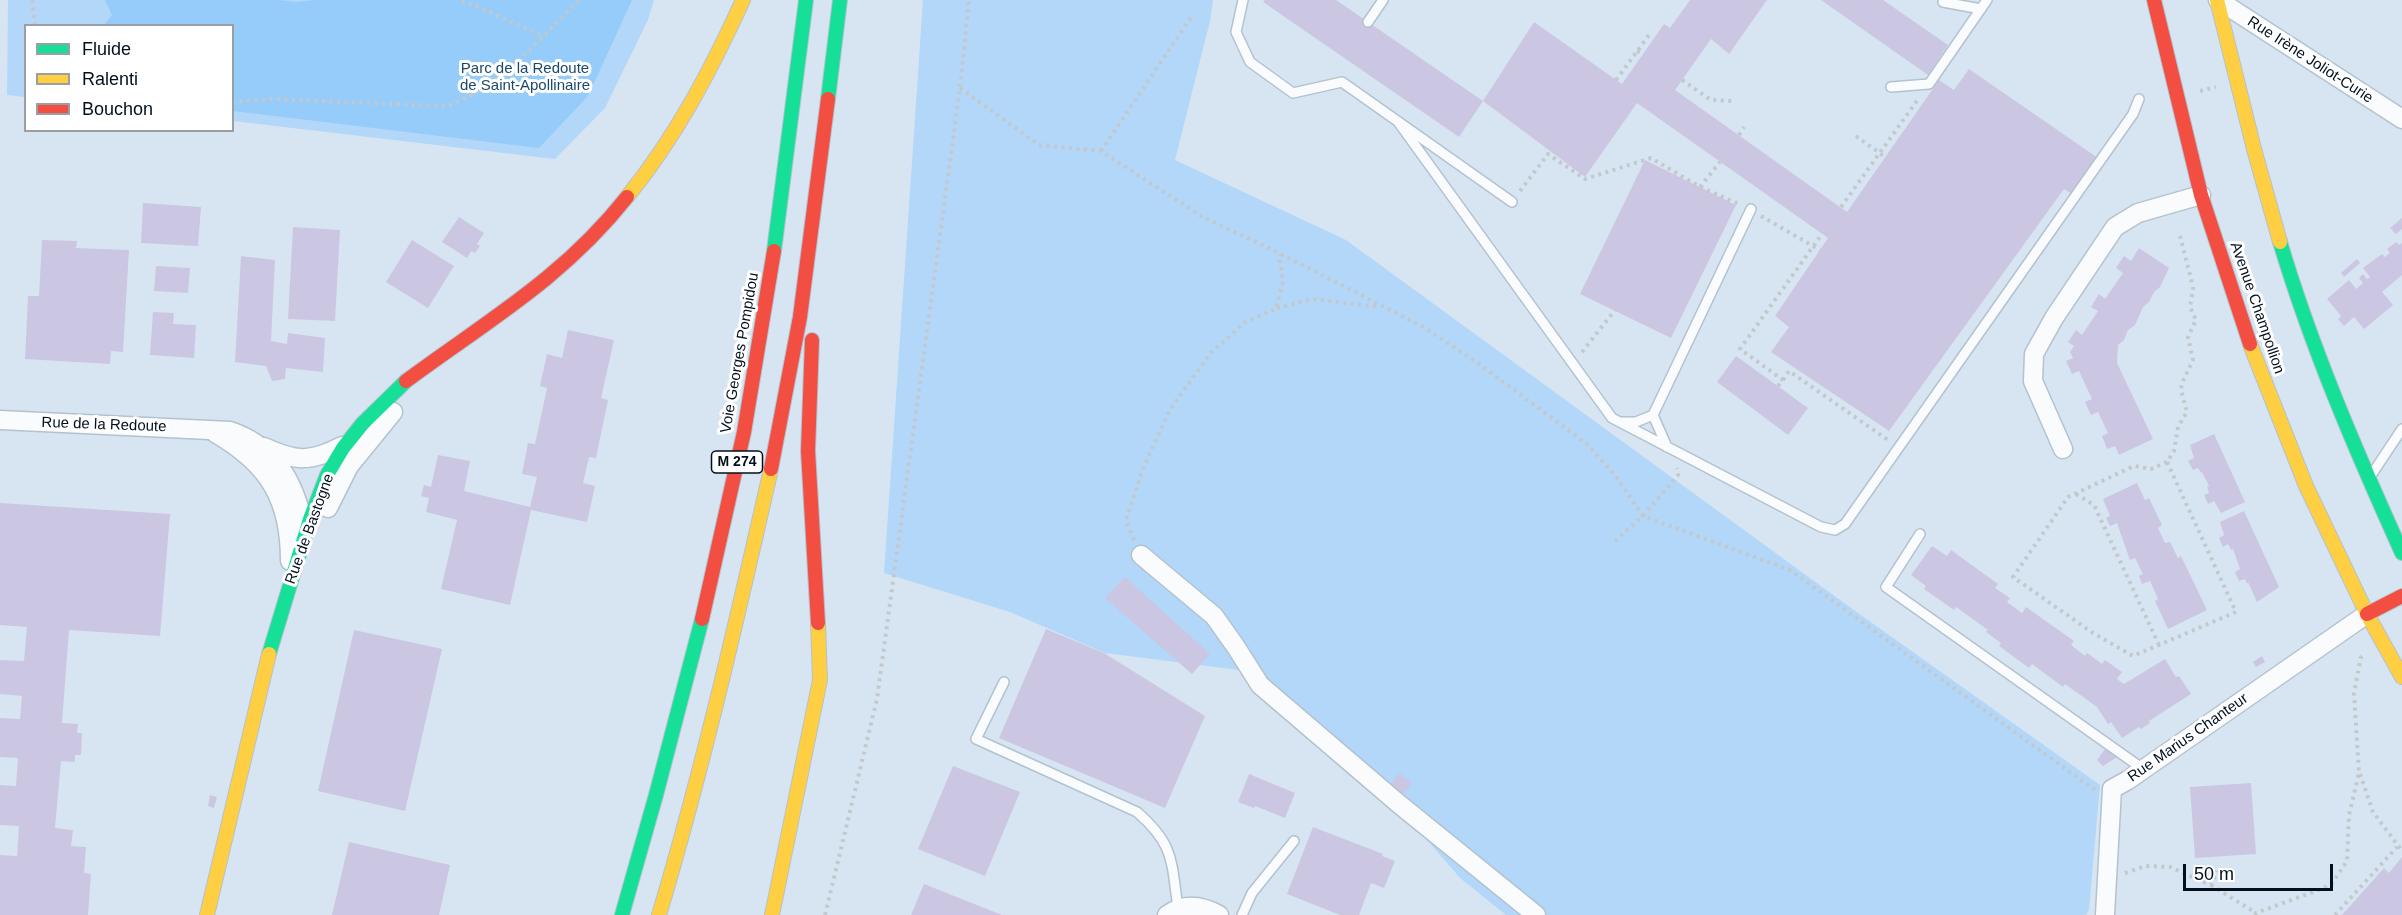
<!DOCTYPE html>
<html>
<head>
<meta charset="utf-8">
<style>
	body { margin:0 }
	#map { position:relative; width:2402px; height:915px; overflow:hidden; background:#d7e5f2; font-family:Helvetica,sans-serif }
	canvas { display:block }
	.legend { position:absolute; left:24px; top:24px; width:210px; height:108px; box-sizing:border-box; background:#fff; border:2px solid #9a9fa5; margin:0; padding:8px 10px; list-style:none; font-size:18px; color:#02101e }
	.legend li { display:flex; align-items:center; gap:12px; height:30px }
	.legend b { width:30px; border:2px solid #9a9fa5 }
	.scale { position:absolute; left:2183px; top:864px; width:150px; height:27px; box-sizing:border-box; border:3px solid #02101e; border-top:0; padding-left:8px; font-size:18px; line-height:21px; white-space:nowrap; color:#02101e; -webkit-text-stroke:4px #fff; paint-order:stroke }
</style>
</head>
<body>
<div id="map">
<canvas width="2402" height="915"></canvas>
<ul class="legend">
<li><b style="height:8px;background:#16e098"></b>Fluide</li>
<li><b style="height:8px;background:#ffcf43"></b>Ralenti</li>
<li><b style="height:8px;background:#f24e42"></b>Bouchon</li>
</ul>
<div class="scale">50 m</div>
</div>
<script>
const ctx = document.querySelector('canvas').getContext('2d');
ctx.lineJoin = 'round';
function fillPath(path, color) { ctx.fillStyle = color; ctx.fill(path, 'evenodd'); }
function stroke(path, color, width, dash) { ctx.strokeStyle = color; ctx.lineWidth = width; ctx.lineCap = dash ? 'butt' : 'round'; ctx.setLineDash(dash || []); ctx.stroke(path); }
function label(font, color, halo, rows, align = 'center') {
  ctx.font = font + ' Helvetica,sans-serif'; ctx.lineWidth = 6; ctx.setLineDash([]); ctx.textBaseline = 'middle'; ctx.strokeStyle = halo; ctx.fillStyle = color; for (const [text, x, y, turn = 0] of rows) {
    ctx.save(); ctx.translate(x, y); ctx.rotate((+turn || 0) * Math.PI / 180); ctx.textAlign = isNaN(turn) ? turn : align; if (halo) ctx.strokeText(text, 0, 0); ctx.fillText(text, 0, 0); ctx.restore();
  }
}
const green = new Path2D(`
	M8,0H654L648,20L605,108L555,159L233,121L232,26H26L25,97L7,95Z
	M923,0H1213L1210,21L1175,160L1346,240L1851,608L2100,785L2089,910L2086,915H1506L1460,878L1352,753L1255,672L1105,653L1010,612L884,573Z`);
const forest = new Path2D(`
	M105,0H279L298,2L314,0H632L588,96L539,148L233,111L232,26L104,25L112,15Z`);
const building = new Path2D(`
	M1265,0H1336L1483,101L1534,22L1622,84L1664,24L1670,28L1690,0H1767L1729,54L1711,39L1675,90L1847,212L1939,80L1954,90L1969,69L2098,158L2072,194L2064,189L1889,431L1771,352L1789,327L1775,316L1828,238L1637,103L1585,177L1483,101L1459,137L1263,2Z
	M1821,0H1883L1948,45L1928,75Z
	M1645,160L1736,205L1671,338L1580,294Z
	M143,203L201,207L198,246L141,243Z
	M459,217L484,233L477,244L480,246L475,253L471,251L467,258L442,242Z
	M2402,218V229L2396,234L2390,228Z
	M293,227L340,230L335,321L288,319Z
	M42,240L77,241L76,248L129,250L123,352L111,351L110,364L25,359L28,296H39Z
	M412,240L454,266L428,308L386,282Z
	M2396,242L2399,245L2402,243V275L2382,292L2393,305L2364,329L2354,317L2344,326L2338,319L2341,316L2327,299L2349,280L2356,289L2363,283L2359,278L2363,274L2367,279L2370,277L2363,268L2382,254L2385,257L2390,253L2387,249Z
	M2139,248L2169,268L2160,287L2154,292L2149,302L2143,307L2135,325L2128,330L2124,340L2118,345L2117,363L2153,439L2119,455L2115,446L2107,449L2102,436L2108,433L2098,412L2091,415L2085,402L2092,399L2079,371L2072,374L2066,361L2073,358L2070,352L2074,346L2068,342L2076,330L2082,335L2098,311L2091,307L2099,294L2105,299L2123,273L2116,268L2124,256L2131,261Z
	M241,256L275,260L271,341L287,344L288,333L325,338L323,372L286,368L285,379L272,381L266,366L235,362Z
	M2357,259L2360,263L2344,277L2341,273Z
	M156,266L190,268L188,293L154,291Z
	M153,312L174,313L173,324L196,325L194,358L150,355Z
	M568,330L614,340L601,398L608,400L596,458L589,457L583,483L595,486L587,522L531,510L510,605L441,589L457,520L426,512L429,498L421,496L424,485L431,487L438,455L470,461L464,491L530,507L537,477L522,474L528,443L535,444L547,388L540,386L547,354L562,358Z
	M1736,356L1808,408L1788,435L1717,382Z
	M2214,434L2245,502L2221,513L2214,501L2208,504L2204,495L2209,493L2207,487L2209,486L2202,472L2201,473L2198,468L2193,470L2188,461L2194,458L2190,445Z
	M2137,483L2145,500L2149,498L2162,525L2158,528L2165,543L2170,542L2178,558L2181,556L2207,610L2168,629L2155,601L2158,599L2150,581L2142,584L2139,576L2143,574L2135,558L2130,560L2117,523L2110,526L2106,518L2110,516L2103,499Z
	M0,503L170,514L160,636L69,630L62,723L78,724L77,733H82L81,755H75V762L61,761L55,828L73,830L71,846L86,847L84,873L91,874L88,915H0V855L17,856L19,826L0,825V785L16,786L18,758L0,757V718L20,719L22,696L0,694V660L24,661L27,627L0,625Z
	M2244,511L2279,587L2257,602L2248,582L2247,584L2245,579L2239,581L2235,572L2240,569L2233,549L2231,550L2228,544L2223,547L2219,538L2224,535L2220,522Z
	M1932,546L1947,556L1951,550L1998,584L1995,588L2010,598L2007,602L2022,613L2026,607L2074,641L2071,645L2085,656L2087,653L2102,664L2105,660L2122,672L2117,679L2124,684L2165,659L2176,677L2179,676L2191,694L2149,721L2150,723L2141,729L2139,727L2122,738L2111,722L2108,724L2097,707L2065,684L2063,687L2032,664L2029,668L1999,646L2001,643L1986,632L1988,630L1956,607L1954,610L1924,589L1926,586L1911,575Z
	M1125,577L1210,654L1192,674L1105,598Z
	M1046,629L1104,653L1205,716L1165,808L999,738Z
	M354,630L442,649L405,811L318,791Z
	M2262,656L2265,662L2256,667L2253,662Z
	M2105,749L2117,757L2103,766L2097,760Z
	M953,766L1020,792L985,876L918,849Z
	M1399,773L1412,783L1403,794L1391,784Z
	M1249,774L1295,793L1285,818L1255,806L1254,808L1238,802Z
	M2251,783L2256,854L2195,858L2190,787Z
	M210,795L217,797L214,808L208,806Z
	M1313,827L1383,854L1382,856L1395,861L1384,888L1371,883L1359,915H1340L1287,894Z
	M349,842L450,865L439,915H332Z
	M2402,857V915H2342L2384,868L2389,873Z
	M924,884L1002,915H911Z`);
const path = new Path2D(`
	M32,0L35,26
	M462,0L543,36
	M1637,51L1643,54
	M1616,80L1649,35
	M1682,80L1711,100L1732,101
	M960,88L1039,145L1101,151L1201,216L1279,253L1425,328L1475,361L1587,444L1615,475L1643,516L1790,570L2095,790
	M2200,91L2216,87
	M232,102L271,99L447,106C501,85 539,40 579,0
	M1739,135L1744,127
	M1856,136L1885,157
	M1101,151L1192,16
	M1700,187L1720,162
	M1520,191L1548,154L1585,179L1651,158L1700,187L1739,204
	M1841,207L1919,98
	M1761,216L1820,250
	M1277,308L1313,299L1379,307
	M1582,352L1615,310
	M1783,380L1789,371L1888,440
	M1778,386L1783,380L1740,349L1822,234
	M2167,462L2151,469L2134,466L2068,497L2013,577L2093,633L2133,656L2236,612L2167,462L2174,451L2178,427L2187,412L2181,390L2182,383L2193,360L2188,337L2196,320L2190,307L2193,289L2191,279L2179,232
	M2076,494L2094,505L2159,645
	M1134,540L1126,520L1143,468L1171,408L1210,354L1245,322L1276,309L1283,282L1279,254
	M1615,541L1643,516L1678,475L1677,468
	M2360,774L2373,812L2402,851
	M2125,873L2146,866L2170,867L2211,885L2217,871
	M2211,885L2256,913
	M825,915L877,699L960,88L969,0
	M2255,915L2256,913L2324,888L2333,882L2347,861L2349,815L2359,773L2354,693L2361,657L2364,653
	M2335,915L2397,847`);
const lane = new Path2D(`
	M1243,0L1236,32L1250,62L1293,93L1342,82L1512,202
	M1943,2L1981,9
	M1368,22L1383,0
	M1891,87L1929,84L1987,0
	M1399,123L1612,418L1821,527L1835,530L1845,524L2133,114L2139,99
	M1653,415L1667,447
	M1623,422H1636L1653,415L1751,209
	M2372,474L2402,429
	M1920,534L1886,587L2143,769
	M1004,682L976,739L1137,812C1175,845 1171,861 1178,908
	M1242,915L1252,893L1294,841`);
const street = new Path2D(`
	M2218,0L2402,119
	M0,420L230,431C275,446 296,484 304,529
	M215,433C269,464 290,499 290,561
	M264,447C296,462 311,462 342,446
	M2063,449L2033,381L2034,354L2054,318L2115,227L2138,213L2201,195
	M328,508L349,466L393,412
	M1141,555L1214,616L1236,647L1260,685L1399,804L1536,915
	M1167,915C1184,903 1201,905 1219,915
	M2105,915L2112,789L2128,780L2367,614`);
const fast = new Path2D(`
	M828,99L840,0
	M2280,242C2312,349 2356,451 2402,553
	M774,251L806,0
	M269,654L310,519L327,475L343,448L362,424L406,381
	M622,915L656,795L702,619`);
const slow = new Path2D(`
	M2217,0L2254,149L2280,242
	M627,197C676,137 711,70 743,0
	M2250,344L2306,486L2367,614L2402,677
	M207,915L269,654
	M659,915C703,768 737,619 771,469
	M772,915L820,680L818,623`);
const jam = new Path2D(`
	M2154,0L2201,195L2250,344
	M812,340L808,451L818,623
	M406,381C487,321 563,278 627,197
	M771,469L800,317L828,99
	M2367,614L2402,596
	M702,619L744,432L774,251`);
const shields = [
	[737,462,51]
];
const shieldNames = [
	["M 274",737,462]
];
const streetNames = [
	["Rue Irène Joliot-Curie",2310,60,33],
	["Avenue Champollion",2257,308,71],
	["Voie Georges Pompidou",740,353,-80],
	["Rue de la Redoute",104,425,2],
	["Rue de Bastogne",310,529,-70],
	["Rue Marius Chanteur",2188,738,-35]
];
const parkNames = [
	["Parc de la Redoute",525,69],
	["de Saint-Apollinaire",525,86]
];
fillPath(green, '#b2d7f8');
fillPath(forest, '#95ccf9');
fillPath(building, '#cbc7e3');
stroke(lane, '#b3c2cf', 12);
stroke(street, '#b3c2cf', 21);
stroke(fast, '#b3c2cf', 16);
stroke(slow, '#b3c2cf', 16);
stroke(jam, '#b3c2cf', 16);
stroke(path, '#c3c8cd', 4, [3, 4.5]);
stroke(lane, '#f9fbfd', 9);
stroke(street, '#f9fbfd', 18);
stroke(fast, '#16e098', 14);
stroke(slow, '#ffcf43', 14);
stroke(jam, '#f24e42', 14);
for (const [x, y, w] of shields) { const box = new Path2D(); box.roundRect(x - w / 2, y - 11, w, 22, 4.5); ctx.fillStyle = '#fff'; ctx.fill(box); stroke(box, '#02101e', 1.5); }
label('bold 14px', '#02101e', null, shieldNames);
label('15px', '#02101e', '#fff', streetNames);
label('15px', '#1a486c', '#fff', parkNames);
</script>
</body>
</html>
